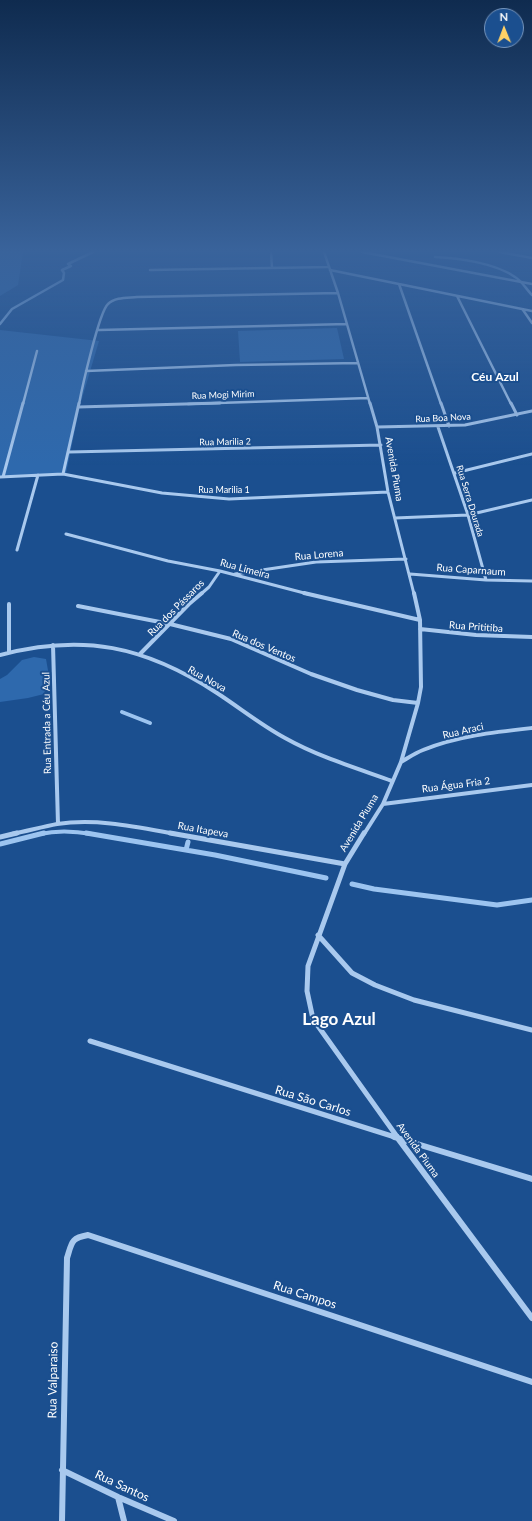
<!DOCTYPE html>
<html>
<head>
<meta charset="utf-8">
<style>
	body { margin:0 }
	#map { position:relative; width:532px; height:1521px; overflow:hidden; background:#1b4f8f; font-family:Lato,sans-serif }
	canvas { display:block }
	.north { position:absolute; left:484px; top:8px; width:40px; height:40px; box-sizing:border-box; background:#1b4f8f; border:1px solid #7695bc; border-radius:50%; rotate:359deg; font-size:11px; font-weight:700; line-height:16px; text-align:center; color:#fff }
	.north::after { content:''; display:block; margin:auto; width:14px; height:18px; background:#ffd166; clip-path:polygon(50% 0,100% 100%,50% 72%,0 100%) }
</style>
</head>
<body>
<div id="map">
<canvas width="532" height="1521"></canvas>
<div class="north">N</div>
</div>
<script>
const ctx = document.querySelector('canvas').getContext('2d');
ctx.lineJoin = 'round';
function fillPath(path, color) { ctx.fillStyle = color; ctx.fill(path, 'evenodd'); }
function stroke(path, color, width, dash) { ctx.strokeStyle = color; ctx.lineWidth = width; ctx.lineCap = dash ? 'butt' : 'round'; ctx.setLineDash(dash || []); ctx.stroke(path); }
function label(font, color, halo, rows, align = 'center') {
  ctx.font = font + ' Lato,sans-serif'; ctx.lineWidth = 4; ctx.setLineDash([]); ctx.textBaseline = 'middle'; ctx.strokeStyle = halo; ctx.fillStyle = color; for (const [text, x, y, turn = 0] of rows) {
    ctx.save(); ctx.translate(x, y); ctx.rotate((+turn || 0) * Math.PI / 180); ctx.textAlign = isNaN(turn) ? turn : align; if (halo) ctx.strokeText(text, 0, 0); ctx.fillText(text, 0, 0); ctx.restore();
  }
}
const green = new Path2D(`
	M0,252H23L18,285L0,296Z
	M337,328L344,359L240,362L238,331Z
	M0,330L99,341L80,405L66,473L0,476Z
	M34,657L46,659L49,676L44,694L28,698L0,702V679L7,675L22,660Z`);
const streamFar2 = new Path2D(`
	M435,257C459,258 495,263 515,277C522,281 526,289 532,295
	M0,324L12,309L63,280L64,273L62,270L71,266L68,264L93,252`);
const streamFar1 = new Path2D(`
	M122,712L150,723
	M40,834C57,830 75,831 92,834`);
const stream = new Path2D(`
	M86,833L215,855L326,878
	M0,844L44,833
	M186,850L188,842
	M352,884L374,889L497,905L532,900`);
const streetFar4 = new Path2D(`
	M271,252L272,268
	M324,252L338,293L370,404
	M362,252L532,284
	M500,252L532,258
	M150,270L328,267
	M330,270L532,311
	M399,284L441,404
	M457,296L511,404
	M523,310L532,323
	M99,330L347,324
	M86,371L236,365L358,363
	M23,404L37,351
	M79,404C82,388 99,312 108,304C115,297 128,298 137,297L338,293
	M188,404L368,398`);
const streetFar3 = new Path2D(`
	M370,403L377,427L388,492L414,594
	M441,403L449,426
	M511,403L517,415
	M78,407L220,403
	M377,427L465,425L532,411
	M438,427L468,515L486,580
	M69,452L381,445
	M455,473L532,454
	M63,474L79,403
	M0,477L63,474L162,493L229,499L388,492
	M3,477L23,403
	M395,518L468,515L532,500
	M66,534L168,561L220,571L308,594
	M17,550L38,475
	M235,574L316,562L406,559
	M410,574L486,580L532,581
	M201,594L209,587L220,571`);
const streetFar2 = new Path2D(`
	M304,593L420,620
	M9,604V652
	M78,606L170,624L231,639L311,674L357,690L393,700L418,703
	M420,629L476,635L532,637
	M53,645L58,824
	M140,654L189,604L202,593
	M0,655C83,633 145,646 217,693C240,708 261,725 285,738C319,757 356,768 392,781
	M401,762C408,758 415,753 423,750C457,736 495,732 532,728
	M383,804L532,785
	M12,834C27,831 42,827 57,824C97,818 137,827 176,834
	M364,834L383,804L401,762L418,703L421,687L420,620L414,593`);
const streetFar1 = new Path2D(`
	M170,833L345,864
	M364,833L345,864L308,966L307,991L313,1019L398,1138
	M0,837L17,833
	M318,935L352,973L375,985L414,1000L532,1030
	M90,1041L398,1138`);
const street = new Path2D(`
	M394,1137L532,1179
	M397,1137L532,1318
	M62,1470L118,1497L174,1521
	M118,1497L124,1521
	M62,1521L67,1258C72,1242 71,1238 88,1235L532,1382`);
const farStreetnames = [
	["Rua Mogi Mirim",223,395,-2],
	["Rua Boa Nova",443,418,-3],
	["Rua Marilia 2",225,442,-1],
	["Rua Marilia 1",224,490],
	["Rua Serra Dourada",470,501,73]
];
const streetNames = [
	["Avenida Piuma",394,469,80],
	["Rua Lorena",319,555,-5],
	["Rua Limeira",245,569,15],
	["Rua Caparnaum",471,570,4],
	["Rua dos Pássaros",176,608,-45],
	["Rua Prititiba",476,627,4],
	["Rua dos Ventos",264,646,23],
	["Rua Nova",207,679,29],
	["Rua Entrada a Céu Azul",47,723,-91],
	["Rua Araci",463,731,-13],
	["Rua Água Fria 2",456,785,-7],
	["Avenida Piuma",359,823,-59],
	["Rua Itapeva",203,830,10],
	["Avenida Piuma",418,1150,54]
];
const farDistrictnames = [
	["Céu Azul",495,377]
];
const nearStreetnames = [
	["Rua São Carlos",313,1101,17],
	["Rua Campos",305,1295,18],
	["Rua Valparaiso",53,1380,-89],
	["Rua Santos",122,1486,25]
];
const nearDistrictnames = [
	["Lago Azul",339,1020]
];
fillPath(green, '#2e69ad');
stroke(streamFar2, '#9cc4f0', 2.5);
stroke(streamFar1, '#9cc4f0', 4);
stroke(stream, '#9cc4f0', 5);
stroke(streetFar4, '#a9c9ee', 2.5);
stroke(streetFar3, '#a9c9ee', 3);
stroke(streetFar2, '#a9c9ee', 4);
stroke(streetFar1, '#a9c9ee', 5);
stroke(street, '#a9c9ee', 6);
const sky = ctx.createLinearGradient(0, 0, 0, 465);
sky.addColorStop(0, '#0f2b4f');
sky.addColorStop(0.54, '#39639b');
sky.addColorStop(1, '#39639b00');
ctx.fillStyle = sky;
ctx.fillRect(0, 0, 532, 465);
label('9px', '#fff', '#1b4f8f', farStreetnames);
label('10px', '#fff', '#1b4f8f', streetNames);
label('bold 12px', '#fff', '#1b4f8f', farDistrictnames);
label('12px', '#fff', '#1b4f8f', nearStreetnames);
label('bold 17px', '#fff', '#1b4f8f', nearDistrictnames);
</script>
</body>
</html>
